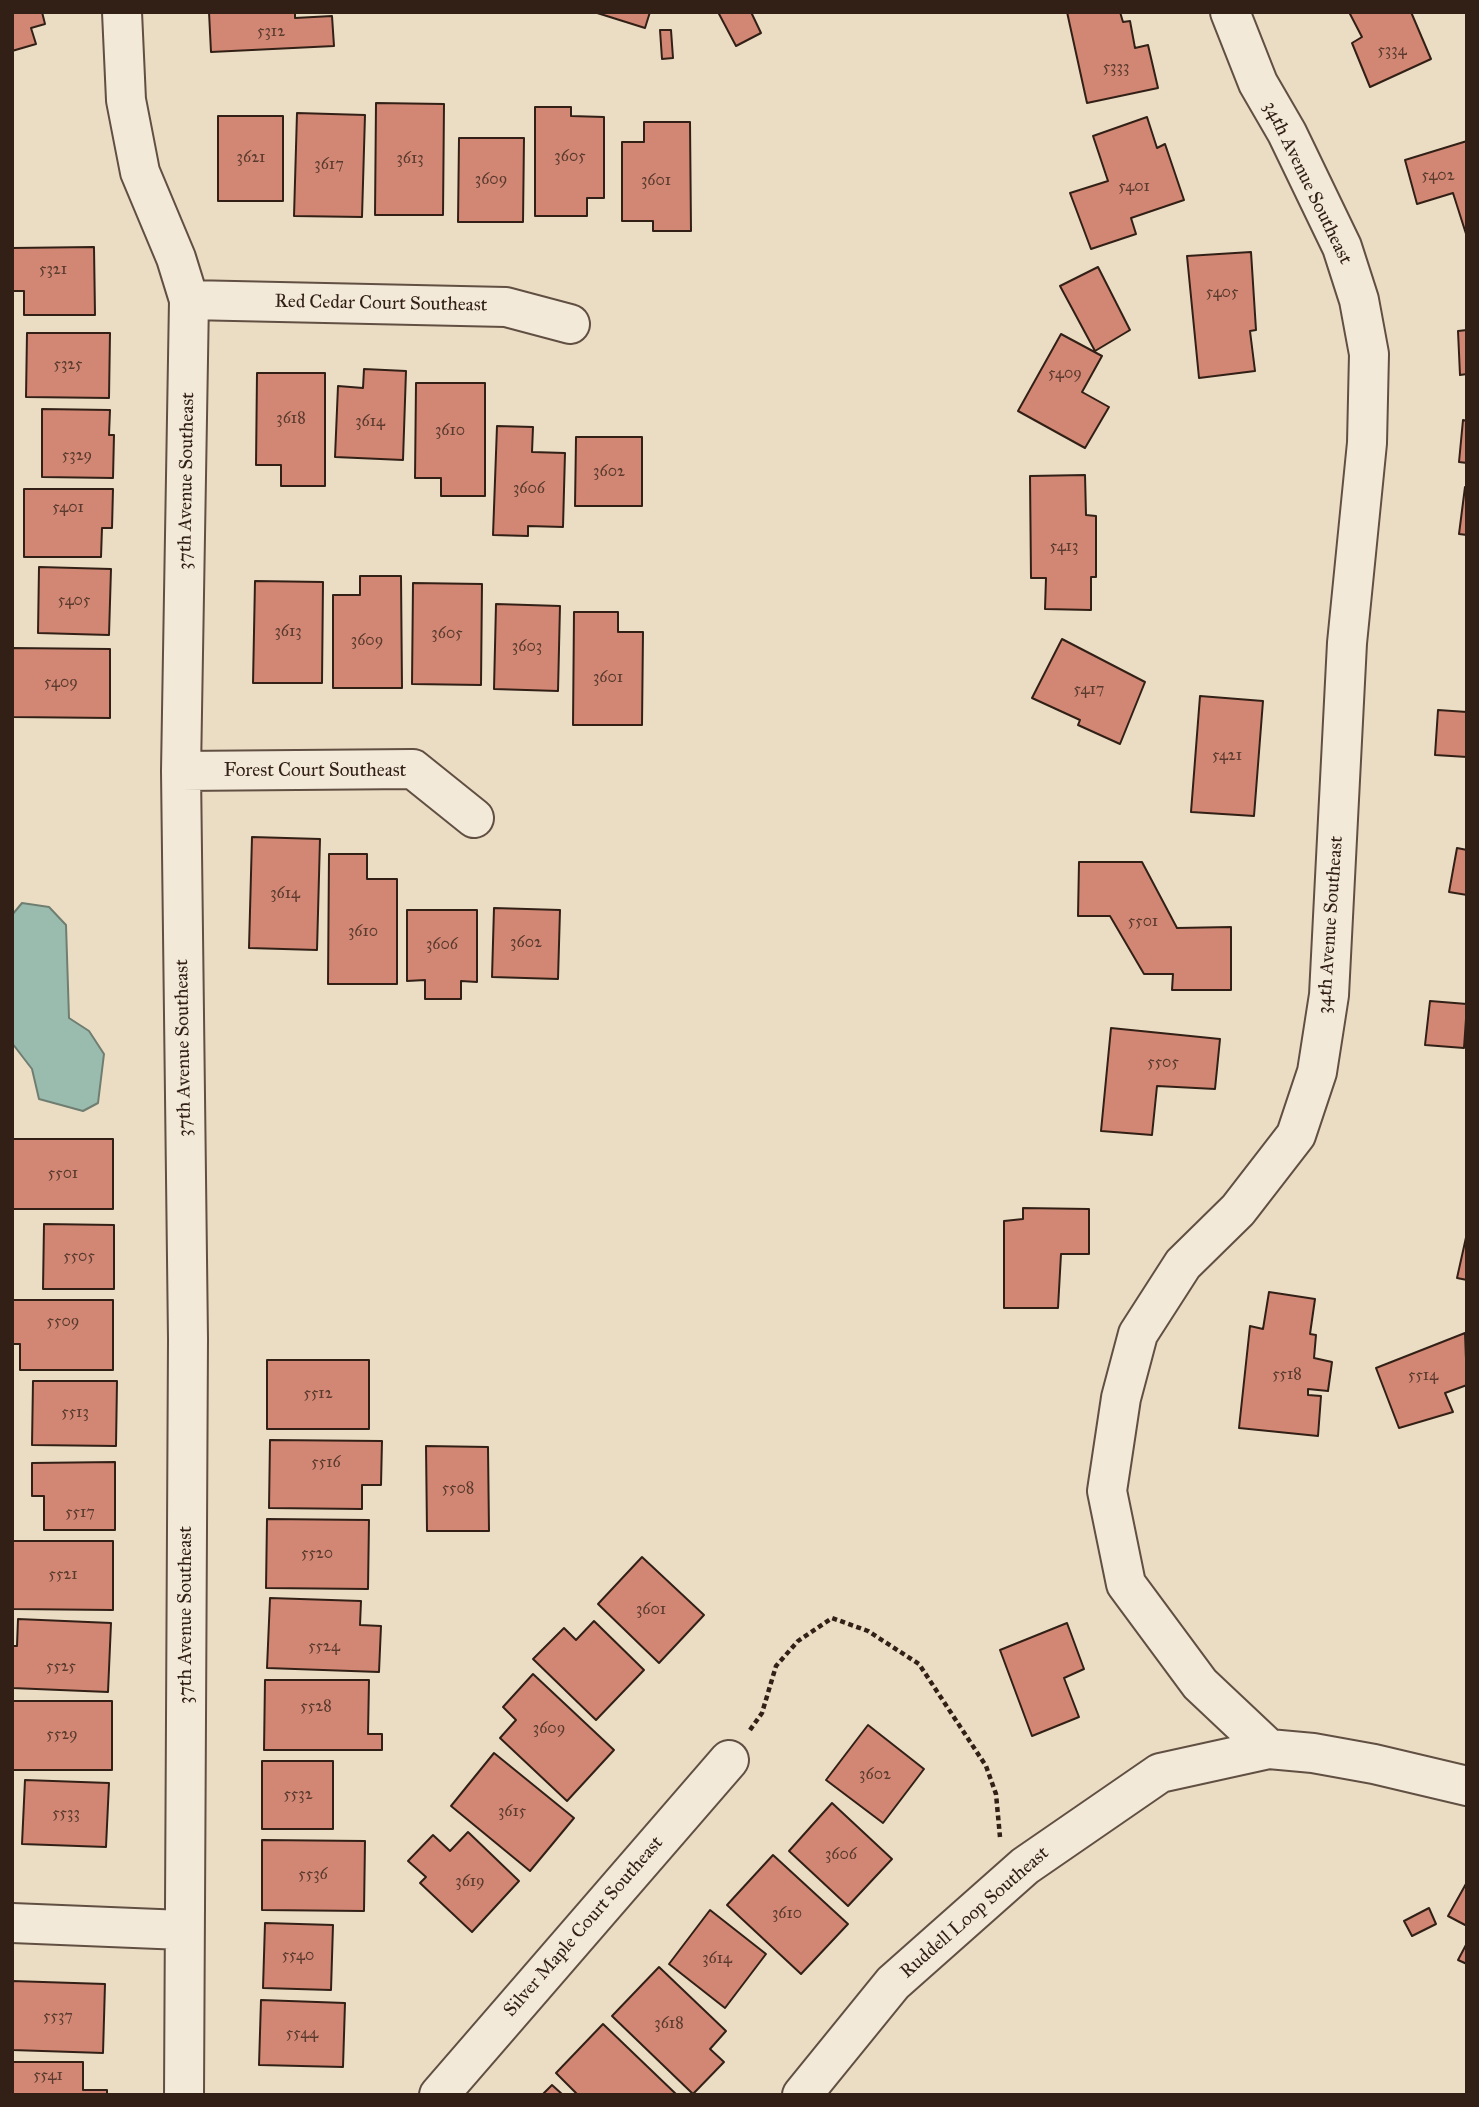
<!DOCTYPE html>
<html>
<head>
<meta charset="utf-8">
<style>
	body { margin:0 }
	#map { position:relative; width:1479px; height:2107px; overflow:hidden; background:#ebddc3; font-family:"IM FELL Great Primer",serif }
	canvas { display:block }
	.frame { position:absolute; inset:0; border:14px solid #322017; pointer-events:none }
</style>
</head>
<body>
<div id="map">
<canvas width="1479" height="2107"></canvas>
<div class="frame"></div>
</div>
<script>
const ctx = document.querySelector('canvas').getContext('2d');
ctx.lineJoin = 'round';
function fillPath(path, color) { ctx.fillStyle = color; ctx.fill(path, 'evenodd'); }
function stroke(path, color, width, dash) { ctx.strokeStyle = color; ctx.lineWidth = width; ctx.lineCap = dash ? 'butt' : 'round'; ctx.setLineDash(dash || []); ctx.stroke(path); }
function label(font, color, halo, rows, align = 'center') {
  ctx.font = font + ' "IM FELL Great Primer",serif'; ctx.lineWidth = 6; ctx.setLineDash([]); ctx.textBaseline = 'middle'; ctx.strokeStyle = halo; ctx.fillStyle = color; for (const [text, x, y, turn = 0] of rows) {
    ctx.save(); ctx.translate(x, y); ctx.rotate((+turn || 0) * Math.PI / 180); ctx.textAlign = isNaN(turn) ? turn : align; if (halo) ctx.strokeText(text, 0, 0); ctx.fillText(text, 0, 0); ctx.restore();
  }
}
const water = new Path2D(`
	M22,903L49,907L66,925L69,1018L89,1031L104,1054L98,1103L83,1111L39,1099L32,1069L12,1043V915Z`);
const building = new Path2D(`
	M12,12H42L45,24L31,28L36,44L12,51Z
	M209,12H295V18L332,16L334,46L211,52Z
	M594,12H650L645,28Z
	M718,12H751L761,33L736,46Z
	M1067,12H1120L1123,22L1130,21L1135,48L1148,45L1158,88L1087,103Z
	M1349,12H1411L1431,59L1370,87L1352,43L1362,37Z
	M660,30H671L673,58L662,59Z
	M376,103L444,104L443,215H375Z
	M535,107H571V116L604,117V198H587V216H535Z
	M297,113L365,115L362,217L294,216Z
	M218,116H283V201H218Z
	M1147,117L1157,148L1165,144L1184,200L1131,218L1136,234L1091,249L1070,193L1108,181L1093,136Z
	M644,122H690L691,231H653V221H622V142H644Z
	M459,138H524L523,222H458Z
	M1467,141V237L1453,193L1417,204L1405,160Z
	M94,247L95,315H24V291H12V248Z
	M1251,252L1256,330L1250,331L1255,371L1199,378L1187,256Z
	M1098,267L1130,330L1095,351L1060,286Z
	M1467,330V374L1460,375L1458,331Z
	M27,333H110L109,398L26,397Z
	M1061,334L1102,356L1082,392L1109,407L1085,448L1018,411Z
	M364,369L406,371L403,460L335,457L338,386L363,388Z
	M257,373H325V486H281V465H256Z
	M416,383H485V496H441V478H415Z
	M42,409L110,410L109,435H114L113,478L42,477Z
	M1463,420L1467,421V463L1459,462Z
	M497,426L533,427L532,452L565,453L563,527L528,526V536L493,535Z
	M576,437H642V506H575Z
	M1085,475L1086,515L1096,516V577H1091V610L1045,609L1046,578H1031L1030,476Z
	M1465,487H1467V535L1459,534Z
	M24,489H113L112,528H102L101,557H24Z
	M39,567L111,569L109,635L38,633Z
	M360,576H401L402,688H333V595H360Z
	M255,581L323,582L322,683H253Z
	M413,583L482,584L481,685L412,684Z
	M496,604L560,606L558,691L494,689Z
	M574,612H618V632H643L642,725H573Z
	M1062,639L1145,682L1120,744L1078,725L1080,720L1032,698Z
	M12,648L110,649V718L12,717Z
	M1200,696L1263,701L1254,816L1191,812Z
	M1438,710L1467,712V757L1435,755Z
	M252,837L320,839L317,950L249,948Z
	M1457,848L1467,850V895L1449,892Z
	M329,854H367V879H397V984H328Z
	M1079,862H1142L1177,928L1231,927V990H1172L1173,974H1144L1110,916H1078Z
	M494,908L560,910L558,979L492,977Z
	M407,910H477V982L461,981V999H425V980L407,981Z
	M1430,1001L1467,1004L1464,1048L1425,1045Z
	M1111,1028L1220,1039L1215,1089L1157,1086L1152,1135L1101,1131Z
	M12,1139H113V1209H12Z
	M1023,1208L1089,1209V1254H1061L1058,1308H1004V1221L1023,1219Z
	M44,1224L114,1225V1289H43Z
	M1467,1233V1280L1457,1278Z
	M1269,1292L1315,1299L1310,1334L1316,1335L1314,1358L1332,1362L1328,1391L1308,1389V1395L1321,1396L1318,1436L1239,1428L1250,1326L1263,1329Z
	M12,1300H113V1370H20V1344H12Z
	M1465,1333L1467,1385L1445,1393L1453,1412L1399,1428L1376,1368Z
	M267,1360H369V1429H267Z
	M33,1381H117L116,1446L32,1445Z
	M270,1440L382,1441L381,1485H362V1509L269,1508Z
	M426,1446L488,1447L489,1531H427Z
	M115,1462V1530H44V1496H32V1463Z
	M267,1519L369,1520L368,1589L266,1588Z
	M12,1541H113V1610L12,1609Z
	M642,1557L704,1615L659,1663L598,1604Z
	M270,1598L361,1601L360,1625L381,1626L379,1672L267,1668Z
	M18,1619L111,1623L108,1692L12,1688V1646H17Z
	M594,1621L644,1670L596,1720L533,1659L564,1628L576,1640Z
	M1067,1623L1084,1669L1064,1678L1079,1717L1032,1736L1000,1650Z
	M533,1674L614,1750L567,1801L500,1738L516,1720L503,1707Z
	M265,1680H369L368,1734H382V1750H264Z
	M12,1701H112V1770H12Z
	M868,1725L924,1769L883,1823L826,1780Z
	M494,1753L574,1818L530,1871L451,1806Z
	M262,1761H333V1829H262Z
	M25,1780L109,1783L106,1847L22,1844Z
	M832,1803L892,1859L848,1906L789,1851Z
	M468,1832L519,1881L472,1932L420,1883L426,1877L408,1861L433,1835L450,1851Z
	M262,1840L365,1841L364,1911L262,1910Z
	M773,1855L848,1924L801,1974L727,1905Z
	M1467,1882V1926L1448,1916Z
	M1429,1908L1436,1924L1412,1936L1404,1921Z
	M710,1910L766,1954L725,2008L669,1964Z
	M265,1923L333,1925L331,1990L263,1988Z
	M1467,1943V1964L1458,1960Z
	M659,1967L726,2031L710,2049L724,2062L693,2094L612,2016Z
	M12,1981L105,1984L103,2053L12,2050Z
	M261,2000L345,2003L343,2067L259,2065Z
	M603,2024L677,2095H578L556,2073Z
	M12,2062H83V2090H107V2095H12Z
	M552,2085L563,2095H542Z`);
const path = new Path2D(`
	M750,1730L762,1713L776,1666L798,1641L832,1618L868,1631L919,1664L986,1766L996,1794L1000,1837`);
const street = new Path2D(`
	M122,12L126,100L140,172L176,258L189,300L181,771L188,1339L184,2095
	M1230,12L1258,83L1287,133L1342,247L1359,300L1369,354L1367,443L1347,643L1329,995L1317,1072L1296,1135L1238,1210L1183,1264L1138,1334L1121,1398L1107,1491L1126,1584L1200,1684L1269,1749
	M189,300L506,307L570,324
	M181,771L413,769L474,818
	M12,1923L183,1930
	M439,2095L729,1760
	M802,2095L893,1983L1025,1866L1160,1773L1269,1749L1313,1753L1374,1764L1467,1786`);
const numberNames = [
	["5312",271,32],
	["5334",1392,51],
	["5333",1116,68],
	["3605",570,157],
	["3621",251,158],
	["3613",410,159],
	["3617",329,165],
	["5402",1438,176],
	["3609",491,180],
	["3601",656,181],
	["5401",1134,187],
	["5321",53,270],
	["5405",1222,293],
	["5325",68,365],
	["5409",1065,374],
	["3618",291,419],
	["3614",370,422],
	["3610",450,431],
	["5329",77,456],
	["3602",609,472],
	["3606",529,489],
	["5401",68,508],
	["5413",1064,547],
	["5405",74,601],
	["3613",288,632],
	["3605",447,634],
	["3609",367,641],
	["3603",527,647],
	["3601",608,678],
	["5409",61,683],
	["5417",1089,690],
	["5421",1227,756],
	["3614",285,894],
	["5501",1143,922],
	["3610",363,932],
	["3602",526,943],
	["3606",442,945],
	["5505",1163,1063],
	["5501",63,1174],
	["5505",79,1257],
	["5509",63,1322],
	["5518",1287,1375],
	["5514",1423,1376],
	["5512",318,1394],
	["5513",75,1413],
	["5516",326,1463],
	["5508",458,1489],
	["5517",80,1513],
	["5520",317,1554],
	["5521",63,1575],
	["3601",651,1610],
	["5524",324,1647],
	["5525",61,1667],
	["5528",316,1707],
	["3609",549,1729],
	["5529",62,1735],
	["3602",875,1775],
	["5532",298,1795],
	["3615",512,1812],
	["5533",66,1814],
	["3606",841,1855],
	["5536",313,1875],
	["3619",470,1882],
	["3610",787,1914],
	["5540",298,1956],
	["3614",717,1959],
	["5537",58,2017],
	["3618",669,2024],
	["5544",302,2034],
	["5541",48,2076]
];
const streetNames = [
	["34th Avenue Southeast",1307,183,64],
	["Red Cedar Court Southeast",381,304,1],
	["37th Avenue Southeast",187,481,-89],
	["Forest Court Southeast",315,771],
	["34th Avenue Southeast",1331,925,-86],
	["37th Avenue Southeast",184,1048,-91],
	["37th Avenue Southeast",186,1615,-90],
	["Ruddell Loop Southeast",975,1913,-41],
	["Silver Maple Court Southeast",584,1927,-49]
];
fillPath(water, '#99bcaf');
stroke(water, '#707e72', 2);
fillPath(building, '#d18773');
stroke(building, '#322017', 2);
stroke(street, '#604f42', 42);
stroke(path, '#322017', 4.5, [5, 3.5]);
stroke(street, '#f2e9d8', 38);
label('16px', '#5a3a2e', null, numberNames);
label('19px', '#322017', '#f2e9d8', streetNames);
</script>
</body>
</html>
